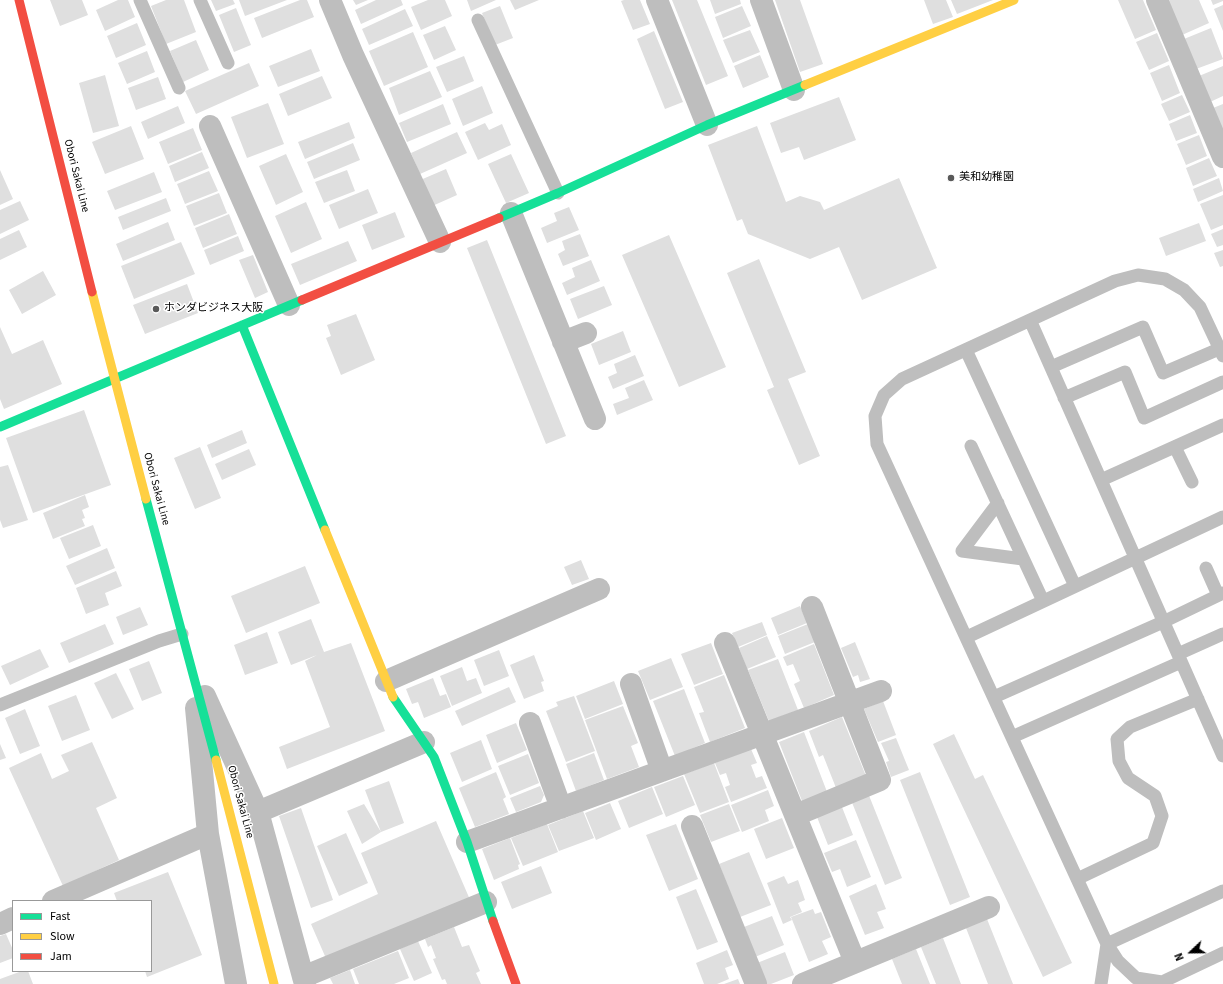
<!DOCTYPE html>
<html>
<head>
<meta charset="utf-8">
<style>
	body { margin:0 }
	#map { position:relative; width:1223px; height:984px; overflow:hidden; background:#fff; font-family:"Source Sans 3",sans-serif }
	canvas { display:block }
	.legend { position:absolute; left:12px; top:900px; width:140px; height:72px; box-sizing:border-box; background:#fff; border:1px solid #999; margin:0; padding:5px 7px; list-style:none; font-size:12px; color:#000 }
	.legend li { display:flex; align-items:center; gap:8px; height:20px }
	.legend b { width:20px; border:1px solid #999 }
	.north { position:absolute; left:1171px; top:932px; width:40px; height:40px; -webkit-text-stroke:3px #fff; paint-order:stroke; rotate:248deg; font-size:11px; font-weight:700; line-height:16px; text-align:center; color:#000 }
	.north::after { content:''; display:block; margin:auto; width:14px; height:18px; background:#000; clip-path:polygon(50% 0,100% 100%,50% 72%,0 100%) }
</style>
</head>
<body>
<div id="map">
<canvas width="1223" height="984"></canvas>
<ul class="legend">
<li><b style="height:5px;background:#16e098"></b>Fast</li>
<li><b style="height:5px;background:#ffcf43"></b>Slow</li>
<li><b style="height:5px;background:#f24e42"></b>Jam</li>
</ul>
<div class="north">N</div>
</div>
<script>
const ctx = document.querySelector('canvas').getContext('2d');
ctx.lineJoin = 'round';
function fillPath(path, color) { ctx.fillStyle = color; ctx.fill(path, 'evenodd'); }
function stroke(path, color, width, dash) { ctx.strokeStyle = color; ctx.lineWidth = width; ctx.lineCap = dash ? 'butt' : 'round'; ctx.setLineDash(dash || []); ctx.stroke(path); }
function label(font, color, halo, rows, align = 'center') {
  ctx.font = font + ' "Source Sans 3","Noto Sans JP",sans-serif'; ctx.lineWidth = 3; ctx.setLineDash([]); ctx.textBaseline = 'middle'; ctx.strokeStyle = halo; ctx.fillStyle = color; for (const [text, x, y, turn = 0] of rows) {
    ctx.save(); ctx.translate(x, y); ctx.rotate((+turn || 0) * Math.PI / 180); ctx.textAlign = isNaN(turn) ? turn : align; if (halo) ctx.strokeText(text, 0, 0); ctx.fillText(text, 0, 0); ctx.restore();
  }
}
const building = new Path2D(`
	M50,0H82L88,15L60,26Z
	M118,0H128L135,17L105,31L96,10Z
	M166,0H184L196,32L166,44L151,6Z
	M211,0H233L235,4L216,11Z
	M239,0H287L245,16Z
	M300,0H307L314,17L262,38L254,18Z
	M353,0H368L356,5Z
	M376,0H401L403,5L361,24L355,10Z
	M428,0H445L452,16L421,30L411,7Z
	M467,0H496L471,11Z
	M510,0H539L515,10Z
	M624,0H640L650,24L633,30L621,1Z
	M672,0H697L728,76L706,85Z
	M710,0H740L741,4L715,14Z
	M775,0H800L823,64L800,72Z
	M924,0H946L953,17L933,24Z
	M951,0H993L957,14Z
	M1118,0H1143L1156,30L1135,39Z
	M1170,0H1199L1209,23L1182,35L1167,1Z
	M1211,0H1223V1L1213,5Z
	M1223,5V31L1214,9Z
	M500,6L513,38L495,45L482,13Z
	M742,6L751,26L723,38L715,17Z
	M236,8L251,45L234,52L219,15Z
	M405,9L413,26L369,45L362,29Z
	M137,23L146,45L116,58L107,36Z
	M445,26L456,50L434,60L423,35Z
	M1211,28L1223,59L1196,69L1184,39Z
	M750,30L760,52L733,63L723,40Z
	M654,31L683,102L665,109L637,39Z
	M413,32L428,67L384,86L369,51Z
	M1157,33L1169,61L1149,70L1136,42Z
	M196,40L209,70L183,82L170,51Z
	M311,49L320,71L278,87L269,66Z
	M147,51L155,72L127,84L118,63Z
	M760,55L769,77L743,88L734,66Z
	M464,56L474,81L447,92L436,67Z
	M249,63L259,86L196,114L185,91Z
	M1169,65L1180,93L1162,101L1150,73Z
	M1223,66V96L1210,102L1199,76Z
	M430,71L442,97L399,115L389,88Z
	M105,75L119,126L93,133L79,83Z
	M322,76L332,98L288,116L279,94Z
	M158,77L166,99L136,110L128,88Z
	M482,86L493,113L463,126L452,99Z
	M1182,95L1190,112L1169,121L1161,104Z
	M839,97L856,140L804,160L799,147L781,153L770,123Z
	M268,103L284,144L247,158L231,117Z
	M443,104L451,124L407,142L399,123Z
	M1223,104V133L1213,108Z
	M178,106L185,123L148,139L141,122Z
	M1190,115L1197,133L1176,141L1169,124Z
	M349,122L355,138L305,159L298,142Z
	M485,123L489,130L502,124L511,145L478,160L465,132Z
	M131,126L144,159L105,174L92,142Z
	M757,126L786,202L800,196L820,202L824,210L899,178L937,268L862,300L839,247L810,259L748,234L742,219L737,221L708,145Z
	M193,128L202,150L168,164L159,142Z
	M457,132L467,153L420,174L411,153Z
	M1199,135L1207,156L1186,165L1177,144Z
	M353,143L360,160L314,179L307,162Z
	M202,152L209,168L175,182L169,166Z
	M286,154L303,192L276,205L259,166Z
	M511,154L529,193L506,203L488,164Z
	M1209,158L1217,176L1193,186L1186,168Z
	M446,169L457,195L430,207L418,181Z
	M0,170L13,199L0,205Z
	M347,170L355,191L324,203L315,182Z
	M209,171L218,191L185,204L177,184Z
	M154,172L162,192L115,210L107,191Z
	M1219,178L1223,191L1198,202L1193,189Z
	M368,189L378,213L339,229L329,205Z
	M219,193L227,213L194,226L186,206Z
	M1223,195V225L1211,230L1200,204Z
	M166,198L171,211L123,230L118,217Z
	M20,201L29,220L0,234V210Z
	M306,202L322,239L291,253L275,216Z
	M569,207L579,230L547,243L541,228L557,221L554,213Z
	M395,212L405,237L372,250L362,225Z
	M229,214L237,234L203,248L195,228Z
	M168,222L175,240L123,261L116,244Z
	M1199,223L1206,241L1166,256L1159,238Z
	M1223,229V245L1217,247L1211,234Z
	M19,230L27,247L0,260V239Z
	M580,234L589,256L563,266L558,254L565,250L562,241Z
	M669,235L726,367L679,387L622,255Z
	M238,236L244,251L210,265L204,250Z
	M487,240L566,436L546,444L467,248Z
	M348,241L357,261L300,285L291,264Z
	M181,242L195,274L134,299L121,266Z
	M1223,250V266L1220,267L1214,253Z
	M253,255L268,292L255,298L239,260Z
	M759,259L806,372L788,379L820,456L799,465L767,390L774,387L727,273Z
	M591,260L600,281L567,295L562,283L575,277L572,268Z
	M43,271L56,295L22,314L9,290Z
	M187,284L198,313L145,334L133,305Z
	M604,286L612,305L578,319L570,299Z
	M356,314L375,360L341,375L326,338L331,336L327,325Z
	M0,327L12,354L43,340L62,384L4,409L0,399Z
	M623,331L631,352L599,365L591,344Z
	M635,355L644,376L613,389L608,377L617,373L614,364Z
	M644,380L653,400L617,415L613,404L629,398L625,388Z
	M84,410L111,485L33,513L6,438Z
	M242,430L247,443L212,458L207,445Z
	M200,447L221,498L195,509L174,458Z
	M249,449L256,465L222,480L215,464Z
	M8,465L28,520L3,528L0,520V467Z
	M85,495L89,507L82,510L85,518L82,519L85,526L53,539L43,513Z
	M93,525L101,546L69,559L60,538Z
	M107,548L115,568L75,585L66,566Z
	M581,560L589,579L572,585L564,567Z
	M305,566L320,603L246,633L231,596Z
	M116,571L122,586L105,593L109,605L86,614L76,588Z
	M800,606L807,623L778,635L771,618Z
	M140,607L148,625L123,635L116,617Z
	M311,619L324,652L351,643L385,731L287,769L279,747L330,727L305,661L317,655L291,665L278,632Z
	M762,622L767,635L738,647L732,633Z
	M105,624L114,644L69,663L60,643Z
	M808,624L815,642L785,654L778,636Z
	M267,632L278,663L245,675L234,645Z
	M767,636L776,657L747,669L739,648Z
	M855,642L870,679L860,682L858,675L853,677L841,648Z
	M711,643L723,674L694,685L681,654Z
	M814,644L834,695L804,708L794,684L800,681L793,664L787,666L783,657Z
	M40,649L49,667L10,685L1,666Z
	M499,650L509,676L484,686L474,660Z
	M534,655L544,681L541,682L544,691L524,699L510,665Z
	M671,658L683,687L650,700L638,671Z
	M778,659L798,710L769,721L748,670Z
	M149,661L162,693L142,701L129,669Z
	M462,667L467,681L476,678L482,693L452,706L440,676Z
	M116,673L134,709L112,719L94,683Z
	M724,675L745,728L710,742L699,713L704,712L694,687Z
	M433,678L440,696L446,694L451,707L424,718L418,702L412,704L406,689Z
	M614,681L623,704L585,719L576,696Z
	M509,687L516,702L462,726L455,711Z
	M684,689L705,743L675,756L653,701Z
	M76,695L90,730L62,741L48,706Z
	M574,696L595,751L566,762L546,711L558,706L556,702Z
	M883,701L896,735L878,742L864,709Z
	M623,706L638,743L631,746L639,767L607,779L585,720Z
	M25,709L40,746L20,754L5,718Z
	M842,717L868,781L838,793L823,755L819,757L809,731Z
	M516,723L527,750L497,763L486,735Z
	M804,732L829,797L804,806L779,742Z
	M954,734L975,779L983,775L1072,963L1043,977L933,744Z
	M896,738L909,770L891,777L886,762L889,761L881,743Z
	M481,740L492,769L462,782L450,753Z
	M92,742L117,798L96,808L119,860L63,886L9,768L41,753L52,779L69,771L61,755Z
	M0,744L6,758L0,760Z
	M751,749L757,763L751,765L756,778L762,776L767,788L731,802L725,787L730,785L726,773L720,775L715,763Z
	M594,753L604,780L576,791L566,764Z
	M528,754L539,783L510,795L498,766Z
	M714,763L729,802L700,813L684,774Z
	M496,772L506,797L503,799L509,814L475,827L459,788Z
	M920,772L970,897L950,905L900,780Z
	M683,776L695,805L666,817L654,787Z
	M389,781L404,823L381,832L365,790Z
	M540,786L544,795L541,802L516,812L510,798Z
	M652,787L663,814L629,828L618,801Z
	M866,788L902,878L885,885L849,795Z
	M768,790L774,806L765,810L769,821L742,832L731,805Z
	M840,802L853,835L828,845L817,817Z
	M610,803L621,829L596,840L585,813Z
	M364,804L381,832L362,844L347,811Z
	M729,804L740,831L711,842L700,815Z
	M301,808L333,900L311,908L279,816Z
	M583,811L594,838L559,851L548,825Z
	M782,818L794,848L766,859L754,829Z
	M436,821L471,902L328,963L311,924L378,894L361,853Z
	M547,824L558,852L523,866L511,838Z
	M676,824L698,879L669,891L646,835Z
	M346,833L368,883L339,896L317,846Z
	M510,838L520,864L518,865L519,869L494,880L482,849Z
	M856,840L871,877L847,887L840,869L832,872L824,853Z
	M749,852L771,905L740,917L719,864Z
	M541,866L552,893L512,909L501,882Z
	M168,872L202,955L147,977L145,971H151V901H117L114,893Z
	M784,876L788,884L798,880L805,900L798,903L802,912L790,917L792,920L783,924L767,883Z
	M876,884L886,909L877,912L884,928L865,935L849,896Z
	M696,889L718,942L697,950L676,897Z
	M813,909L815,914L821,912L831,937L822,941L828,954L809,962L791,917Z
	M772,916L784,945L755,957L744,927Z
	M987,919L1013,984H988L966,928Z
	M454,927L462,947L469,945L480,971L476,973L481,984H447L445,979L442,980L433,959L436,958L431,945L428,947L425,939Z
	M6,934L13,950V958L0,963V936Z
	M943,938L961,984H936L921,947Z
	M418,941L432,973L414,981L400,949Z
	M916,949L930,984H902L892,959Z
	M727,950L733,965L725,968L729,979L717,984H704L696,963Z
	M398,951L409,978L394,984H359L353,969Z
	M785,952L794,975L771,984H766L757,963Z
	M350,970L355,984H333L330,978Z
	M22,971H28L33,984H0V979Z
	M738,979L740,984H724Z`);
const lane = new Path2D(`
	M140,0L179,88
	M200,0L228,63
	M478,20L558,193
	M1030,320L1223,756
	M966,350L1075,586
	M1223,356L1200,307L1184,290L1165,279L1138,275L1115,281L902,379L884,395L875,416L877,444L1107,944L1118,961L1136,978L1162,982L1223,953
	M1051,367L1143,327L1163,373L1219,349
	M1064,398L1125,372L1144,418L1223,382
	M971,446L1043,601
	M1175,447L1192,482
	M1101,480L1223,425
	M998,503L962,551L1023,559
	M1206,568L1218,595
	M967,637L1223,517
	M1178,654L1223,634
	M994,697L1163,622L1223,593
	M0,705L159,641L182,634
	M1012,737L1181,662
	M1077,879L1153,843L1162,816L1155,796L1128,778L1119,761L1117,739L1130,727L1198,699
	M1101,984L1107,944L1223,891`);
const street = new Path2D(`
	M330,0L353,55L440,242
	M657,0L707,125
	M761,0L794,90
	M1157,0L1223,157
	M210,126L289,305
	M511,213L595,419
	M563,342L586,333
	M725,643L855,962
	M386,681L599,589
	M631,684L662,771
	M205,696L258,812L305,984
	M196,708L208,834L236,984
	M530,723L561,808
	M258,812L424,742
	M796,815L880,780L812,607
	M692,826L756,984
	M467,842L881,691
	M53,901L208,834
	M0,924L13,918
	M303,977L486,902
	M803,984L989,907`);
const fast = new Path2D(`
	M499,218L558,193L707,125L805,85
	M242,325L325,530
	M0,427L302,300
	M146,499L216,760
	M393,697L434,757L467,842L493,921`);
const slow = new Path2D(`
	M805,85L1014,0
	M92,292L146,499
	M325,530L393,697
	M216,760L274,984`);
const jam = new Path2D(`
	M19,0L92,292
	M302,300L499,218
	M493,921L516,984`);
const markers = [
	[951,178,4,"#595959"],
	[156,309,4,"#595959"]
];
const streetNames = [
	["Obori Sakai Line",76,176,76],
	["Obori Sakai Line",156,489,75],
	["Obori Sakai Line",240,802,75]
];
const poiNames = [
	["美和幼稚園",959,178],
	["ホンダビジネス大阪",164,309]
];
fillPath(building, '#dfdfdf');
stroke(lane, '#bebebe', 13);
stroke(street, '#bebebe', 22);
stroke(fast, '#16e098', 9);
stroke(slow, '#ffcf43', 9);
stroke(jam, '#f24e42', 9);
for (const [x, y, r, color] of markers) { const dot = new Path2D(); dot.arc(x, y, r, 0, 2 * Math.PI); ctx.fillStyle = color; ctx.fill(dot); stroke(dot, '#fff', 1.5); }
label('11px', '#000', '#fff', streetNames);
label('11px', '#000', '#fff', poiNames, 'left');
</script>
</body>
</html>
